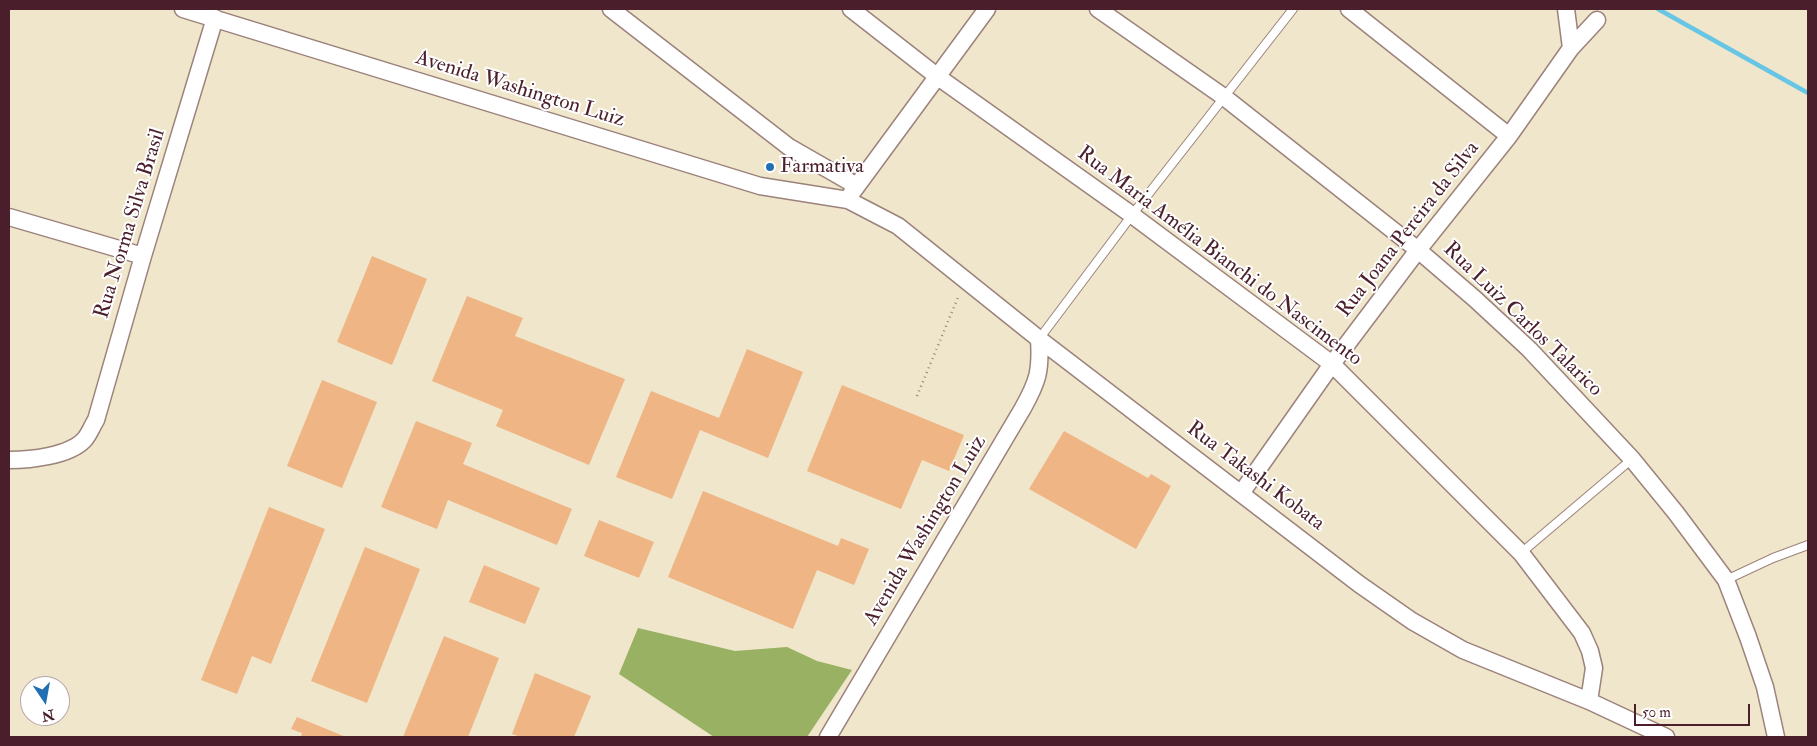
<!DOCTYPE html>
<html>
<head>
<meta charset="utf-8">
<style>
	body { margin:0 }
	#map { position:relative; width:1817px; height:746px; overflow:hidden; background:#efe6cb; font-family:"IM FELL Double Pica",serif }
	canvas { display:block }
	.frame { position:absolute; inset:0; border:10px solid #4a1f2b; pointer-events:none }
	.north { position:absolute; left:20px; top:676px; width:50px; height:50px; box-sizing:border-box; background:#fff; border:1px solid #b7a5aa; border-radius:50%; rotate:168deg; font-size:14px; font-weight:700; line-height:20px; text-align:center; color:#4a1f2b }
	.north::after { content:''; display:block; margin:auto; width:18px; height:22px; background:#1f6fb2; clip-path:polygon(50% 0,100% 100%,50% 72%,0 100%) }
	.scale { position:absolute; left:1634px; top:704px; width:116px; height:22px; box-sizing:border-box; border:2px solid #4a1f2b; border-top:0; padding-left:6px; font-size:15px; line-height:18px; white-space:nowrap; color:#4a1f2b; -webkit-text-stroke:4px #fff; paint-order:stroke }
</style>
</head>
<body>
<div id="map">
<canvas width="1817" height="746"></canvas>
<div class="frame"></div>
<div class="north">N</div>
<div class="scale">50 m</div>
</div>
<script>
const ctx = document.querySelector('canvas').getContext('2d');
ctx.lineJoin = 'round';
function fillPath(path, color) { ctx.fillStyle = color; ctx.fill(path, 'evenodd'); }
function stroke(path, color, width, dash) { ctx.strokeStyle = color; ctx.lineWidth = width; ctx.lineCap = dash ? 'butt' : 'round'; ctx.setLineDash(dash || []); ctx.stroke(path); }
function label(font, color, halo, rows, align = 'center') {
  ctx.font = font + ' "IM FELL Double Pica",serif'; ctx.lineWidth = 4; ctx.setLineDash([]); ctx.textBaseline = 'middle'; ctx.strokeStyle = halo; ctx.fillStyle = color; for (const [text, x, y, turn = 0] of rows) {
    ctx.save(); ctx.translate(x, y); ctx.rotate((+turn || 0) * Math.PI / 180); ctx.textAlign = isNaN(turn) ? turn : align; if (halo) ctx.strokeText(text, 0, 0); ctx.fillText(text, 0, 0); ctx.restore();
  }
}
const forest = new Path2D(`
	M638,628L735,651L787,647L817,661L852,670L807,737H714L619,674Z`);
const stream = new Path2D(`
	M1658,9L1808,93`);
const building = new Path2D(`
	M372,256L427,279L392,365L337,342Z
	M467,296L523,318L515,336L625,379L589,465L496,426L503,410L432,381Z
	M747,349L803,372L768,458L700,430L672,499L616,477L651,391L719,418Z
	M322,380L377,402L342,488L287,466Z
	M842,385L964,435L949,471L922,460L901,509L807,471Z
	M416,421L472,443L463,464L572,509L557,545L448,500L437,529L381,507Z
	M1064,431L1148,478L1151,474L1171,486L1136,549L1029,489Z
	M703,491L838,546L841,538L869,549L854,585L817,570L793,629L668,577Z
	M269,507L325,529L271,664L252,656L237,694L201,680Z
	M599,520L654,542L639,578L584,556Z
	M365,547L420,569L367,703L311,681Z
	M484,565L540,588L525,624L469,602Z
	M444,636L499,658L480,707L468,737H403Z
	M535,673L591,696L574,737H521L512,734Z
	M297,717L346,737H301L302,733L291,729Z`);
const path = new Path2D(`
	M917,396L959,295`);
const service = new Path2D(`
	M1039,339L1132,215L1293,9
	M1521,553L1632,459
	M1726,580L1773,558L1808,545`);
const minor = new Path2D(`
	M183,9L760,186L848,200L898,226L1039,339L1359,584L1412,621L1463,650L1589,701L1666,737
	M611,9L789,147L857,186
	M851,9L938,77L1132,215L1332,364L1521,553L1582,633L1590,651L1594,668L1589,701
	M1098,9L1224,97L1418,250L1475,299L1529,349L1632,459L1676,513L1726,580L1748,637L1765,687L1776,737
	M1349,9L1509,136
	M1566,9L1571,48
	M851,194L987,9
	M9,217L143,256
	M9,460C30,460 69,456 84,440C89,435 92,426 96,420L143,256L215,18
	M1242,492L1332,364L1418,250L1509,136L1571,48L1597,20
	M828,737L1023,408C1038,381 1041,371 1039,339`);
const markers = [
	[770,167,5,"#1f6fb2"]
];
const streetNames = [
	["Avenida Washington Luiz",520,90,17],
	["Rua Norma Silva Brasil",131,224,-73],
	["Rua Joana Pereira da Silva",1409,230,-52],
	["Rua Maria Amélia Bianchi do Nascimento",1219,257,37],
	["Rua Luiz Carlos Talarico",1522,320,44],
	["Rua Takashi Kobata",1255,477,37],
	["Avenida Washington Luiz",926,531,-59]
];
const poiNames = [
	["Farmativa",780,167]
];
fillPath(forest, '#98b162');
stroke(stream, '#67c5e5', 4.5);
fillPath(building, '#efb585');
stroke(service, '#9c827b', 10);
stroke(minor, '#9c827b', 19);
stroke(path, '#9c827b', 2.5, [1, 4]);
stroke(service, '#fff', 8);
stroke(minor, '#fff', 16);
for (const [x, y, r, color] of markers) { const dot = new Path2D(); dot.arc(x, y, r, 0, 2 * Math.PI); ctx.fillStyle = color; ctx.fill(dot); stroke(dot, '#fff', 2); }
label('21px', '#4a1f2b', '#fff', streetNames);
label('21px', '#4a1f2b', '#fff', poiNames, 'left');
</script>
</body>
</html>
